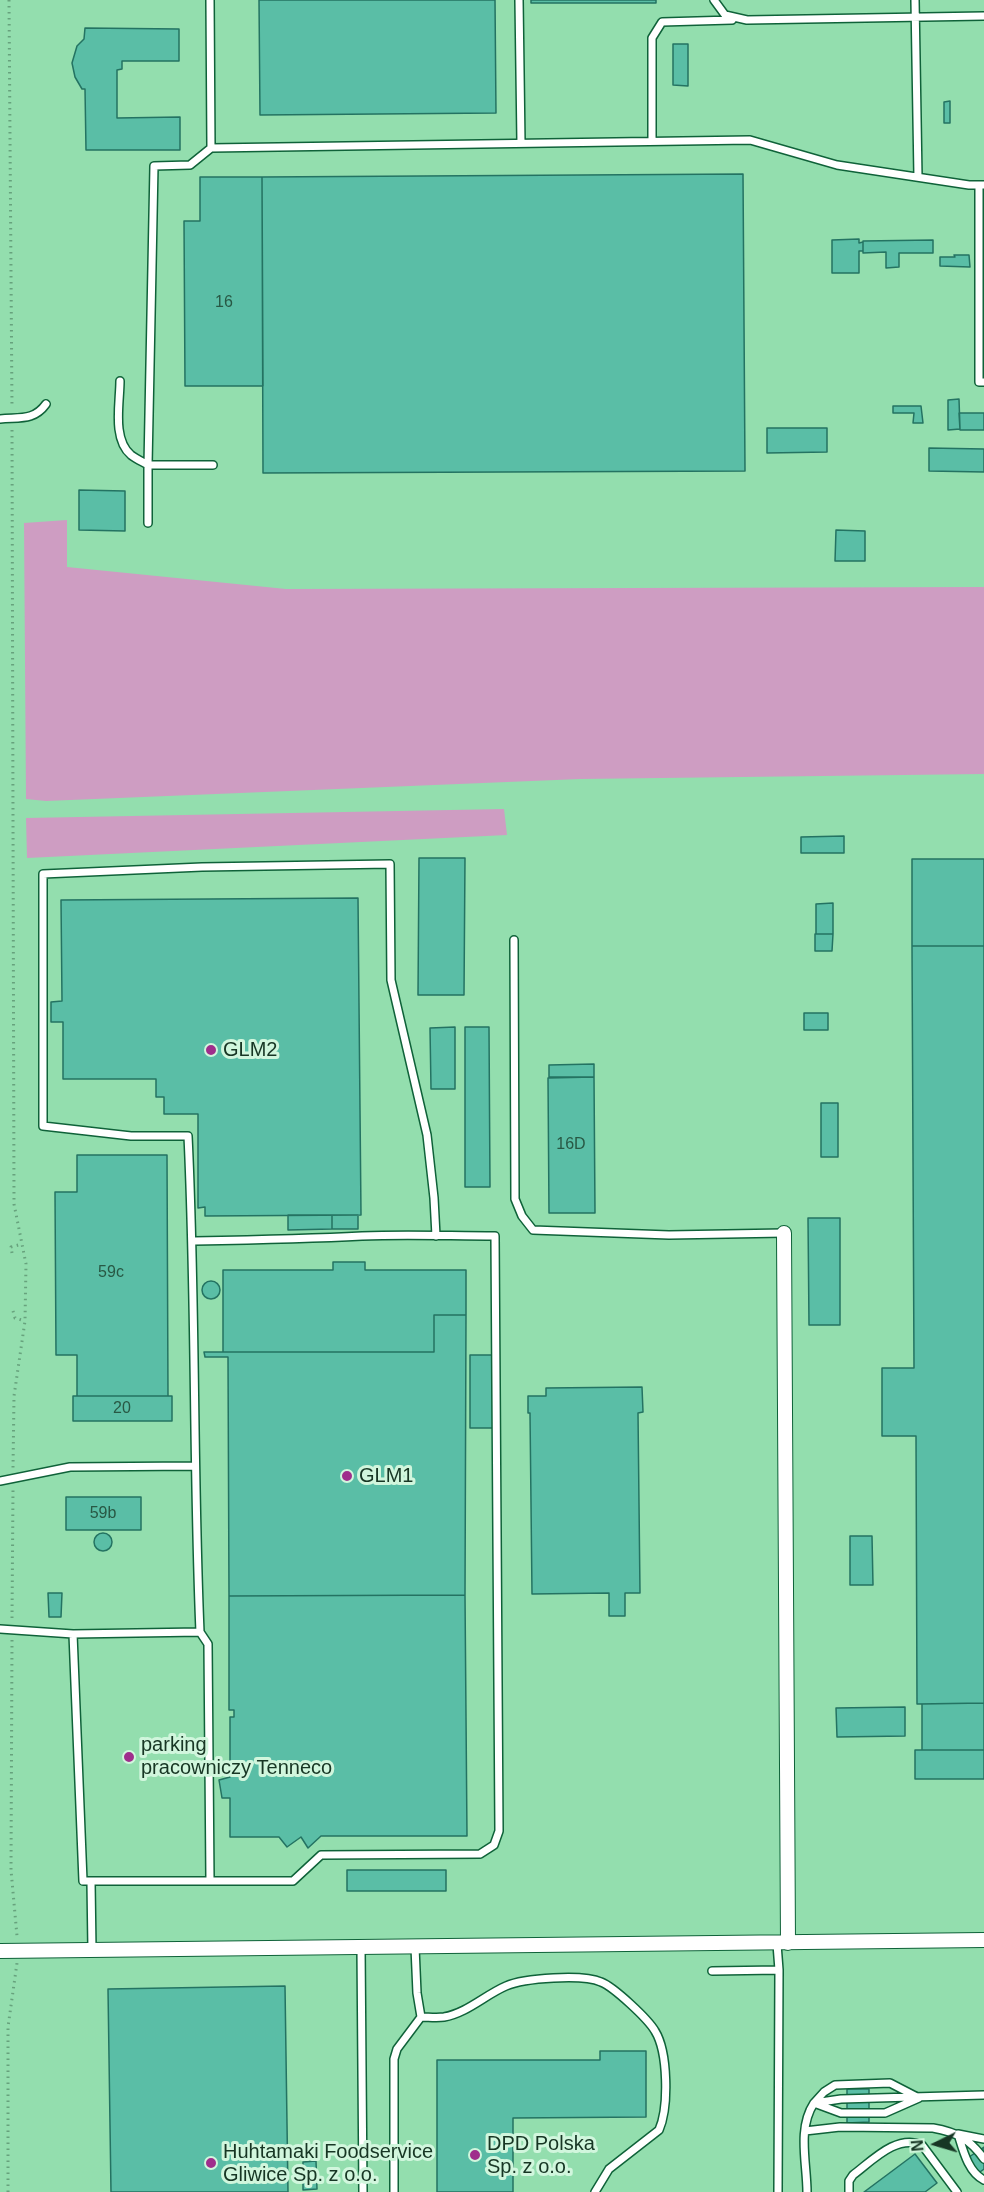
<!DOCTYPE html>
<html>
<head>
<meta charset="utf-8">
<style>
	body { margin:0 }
	#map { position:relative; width:984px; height:2192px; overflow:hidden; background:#93deae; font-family:Arial,sans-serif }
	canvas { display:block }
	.north { position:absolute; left:906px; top:2114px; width:60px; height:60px; -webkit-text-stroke:4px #d1f6dd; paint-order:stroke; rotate:265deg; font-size:16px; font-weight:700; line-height:24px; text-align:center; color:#173624 }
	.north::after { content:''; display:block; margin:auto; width:21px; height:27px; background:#173624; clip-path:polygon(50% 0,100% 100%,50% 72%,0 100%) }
</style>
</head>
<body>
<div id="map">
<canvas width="984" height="2192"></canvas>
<div class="north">N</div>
</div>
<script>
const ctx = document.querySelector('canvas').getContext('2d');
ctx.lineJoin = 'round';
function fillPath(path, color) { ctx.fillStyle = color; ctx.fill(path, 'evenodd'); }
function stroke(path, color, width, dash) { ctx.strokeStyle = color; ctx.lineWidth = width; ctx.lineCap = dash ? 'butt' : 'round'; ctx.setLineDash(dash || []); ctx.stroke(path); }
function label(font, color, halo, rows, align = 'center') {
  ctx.font = font + ' Arial,sans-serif'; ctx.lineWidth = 6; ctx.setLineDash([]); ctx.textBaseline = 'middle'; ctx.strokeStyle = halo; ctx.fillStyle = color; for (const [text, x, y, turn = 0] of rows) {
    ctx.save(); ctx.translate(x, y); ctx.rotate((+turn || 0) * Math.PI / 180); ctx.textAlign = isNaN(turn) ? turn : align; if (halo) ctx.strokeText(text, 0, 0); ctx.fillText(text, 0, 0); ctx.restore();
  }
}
const green = new Path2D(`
	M67,520V567L286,589L984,587V774L580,779L46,801L26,799L24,523Z
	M504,809L507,835L27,858L26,818Z`);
const building = new Path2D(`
	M259,0H495L496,113L260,115Z
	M531,0H656V3H531Z
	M85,28L179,29V61H122V69L117,70V118L180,117V150H86L85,89H82L75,77L72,63L77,46L84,39Z
	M673,44H688V86L673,85Z
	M950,101V123H944V102Z
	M743,174L745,471L263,473L262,177Z
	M200,177H262L263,386H185L184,221H200Z
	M859,239V243L863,242V251H859V273H832V240Z
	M933,240V253H899V267L886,268V252L863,253V241Z
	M954,255H969L970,267L940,266V257H955Z
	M959,399L960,429L948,430V400Z
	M893,406H921L923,423H913L914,413H893Z
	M959,413H984V430H960Z
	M767,428H827V452L767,453Z
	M929,448L984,449V472L929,471Z
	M79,490L125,491V531L79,530Z
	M836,530L865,531V561H835Z
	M844,836V853H801V837Z
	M419,858H465L464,995H418Z
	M912,859H984V946H912Z
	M358,898L361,1215L205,1216V1207L198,1208V1114H164V1097H156V1079H63V1022H51V1002L62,1001L61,900Z
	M833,903V934H816V904Z
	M815,934H833L832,951H815Z
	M912,946H984V1703L917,1704L916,1436H882V1368H914Z
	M804,1013H828V1030H804Z
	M455,1027V1089H431L430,1028Z
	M465,1027H489L490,1187H465Z
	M594,1064V1077H549V1065Z
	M594,1077L595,1213H549L548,1078Z
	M821,1103H838V1157H821Z
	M77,1155H167L168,1396H77V1355H56L55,1192H77Z
	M288,1215H332V1229L288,1230Z
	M332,1215H358V1229H332Z
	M808,1218H840V1325H809Z
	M333,1262H365V1270H466V1315H434V1352H223V1270H333Z
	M202 1290a9 9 0 1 1 18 0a9 9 0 1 1-18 0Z
	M434,1315H466L465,1595L229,1596L228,1357H205L204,1352H434Z
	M470,1355H494L495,1428H470Z
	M642,1387L643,1412L638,1413L640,1593H625V1616H609V1593L532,1594L530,1413H528V1396H546V1388Z
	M73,1396H172V1421H73Z
	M66,1497H141V1530H66Z
	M94 1542a9 9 0 1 1 18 0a9 9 0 1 1-18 0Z
	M850,1536H872L873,1585H850Z
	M48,1593H62L61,1617H49Z
	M465,1595L467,1836H321L308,1848L301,1837L287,1847L279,1837H230V1798H222L219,1780L230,1777V1717H234V1710H229V1596Z
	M984,1703V1750H922V1704Z
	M905,1707V1736L837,1737L836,1708Z
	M915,1750H984V1779H915Z
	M347,1870H446V1891H347Z
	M285,1986L288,2192H111L108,1989Z
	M600,2051H646V2117L513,2118V2192H437V2060H600Z
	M847,2089H869V2122L847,2123Z
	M984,2147V2169L977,2174L966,2159Z
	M915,2154L937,2183L925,2192H864Z
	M316,2161L317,2189L303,2190V2162Z`);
const path = new Path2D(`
	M9,0L12,408
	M12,430L14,1204L26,1264L25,1321L14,1396L13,1468
	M12,1253L11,1247L22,1244
	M13,1311L15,1318L25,1321
	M12,1618L13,1490
	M12,1640L11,1870L17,1936
	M8,2192V2027L17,1963`);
const service = new Path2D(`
	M210,0L211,148
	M519,0L521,143
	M714,0L725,15L747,20L984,16
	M915,0L918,177
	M652,141V38L662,22L732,20
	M979,185V382H984
	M120,381C120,403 112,439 131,455C136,459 143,462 148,465V523
	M0,419C19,417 34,421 46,404
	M213,465H148L154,166L190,165L211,148L750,140L837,165L969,185H984
	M514,940L515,1199L522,1216L533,1230L669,1235L784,1233
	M193,1241C249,1240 306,1239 362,1236C406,1234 451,1236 495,1236L499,1831L494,1845L480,1854L321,1855L293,1881H210L208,1644L200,1632C193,1467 196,1301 188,1136H131L43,1126V874L202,867L390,864L391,980L427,1135L434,1198L436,1236
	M0,1481L70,1467L194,1466
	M0,1629L73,1634L200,1632
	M73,1634L83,1881H210
	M91,1882L92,1950
	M361,1947L363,2192
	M712,1971L779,1970L777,1944
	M421,2017C428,2017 437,2018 444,2017C467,2013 485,1995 506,1986C524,1978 583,1974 601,1982C614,1987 648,2019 655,2031C668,2052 669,2107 659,2130L609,2169L595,2192
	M890,2083L919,2098L885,2113H841L814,2103L824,2092L835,2085Z
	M805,2131L840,2127L933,2128C956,2132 970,2139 984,2159
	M984,2139L958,2134C963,2150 968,2172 984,2180
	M394,2192V2059L397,2049L421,2017L417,1993L415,1947
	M778,2192L779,1970
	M807,2192C807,2163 797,2129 814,2103L841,2099L984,2095
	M849,2192V2181L853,2175C872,2161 896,2134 922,2145L957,2192`);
const minor = new Path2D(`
	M784,1233L788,1943
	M0,1951L984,1940`);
const markers = [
	[211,1050,6,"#9f2e8c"],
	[347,1476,6,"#9f2e8c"],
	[129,1757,6,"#9f2e8c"],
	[475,2155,6,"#9f2e8c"],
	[211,2163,6,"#9f2e8c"]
];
const numberNames = [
	["16",224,303],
	["16D",571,1145],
	["59c",111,1273],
	["20",122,1409],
	["59b",103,1514]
];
const poiNames = [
	["GLM2",223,1050],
	["GLM1",359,1476],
	["parking",141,1745],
	["pracowniczy Tenneco",141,1768],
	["DPD Polska",487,2144],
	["Sp. z o.o.",487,2167],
	["Huhtamaki Foodservice",223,2152],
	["Gliwice Sp. z o.o.",223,2175]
];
fillPath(green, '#ce9dc2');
fillPath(building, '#5abea6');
stroke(building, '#247362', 1.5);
stroke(service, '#0f6239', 10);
stroke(minor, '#0f6239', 16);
stroke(path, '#67a27d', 3, [1.5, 4.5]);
stroke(service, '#fff', 7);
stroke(minor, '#fff', 14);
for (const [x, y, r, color] of markers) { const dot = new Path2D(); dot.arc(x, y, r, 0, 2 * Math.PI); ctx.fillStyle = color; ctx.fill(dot); stroke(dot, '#d1f6dd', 2); }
label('16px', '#285844', null, numberNames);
label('20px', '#173624', '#d1f6dd', poiNames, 'left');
</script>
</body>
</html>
